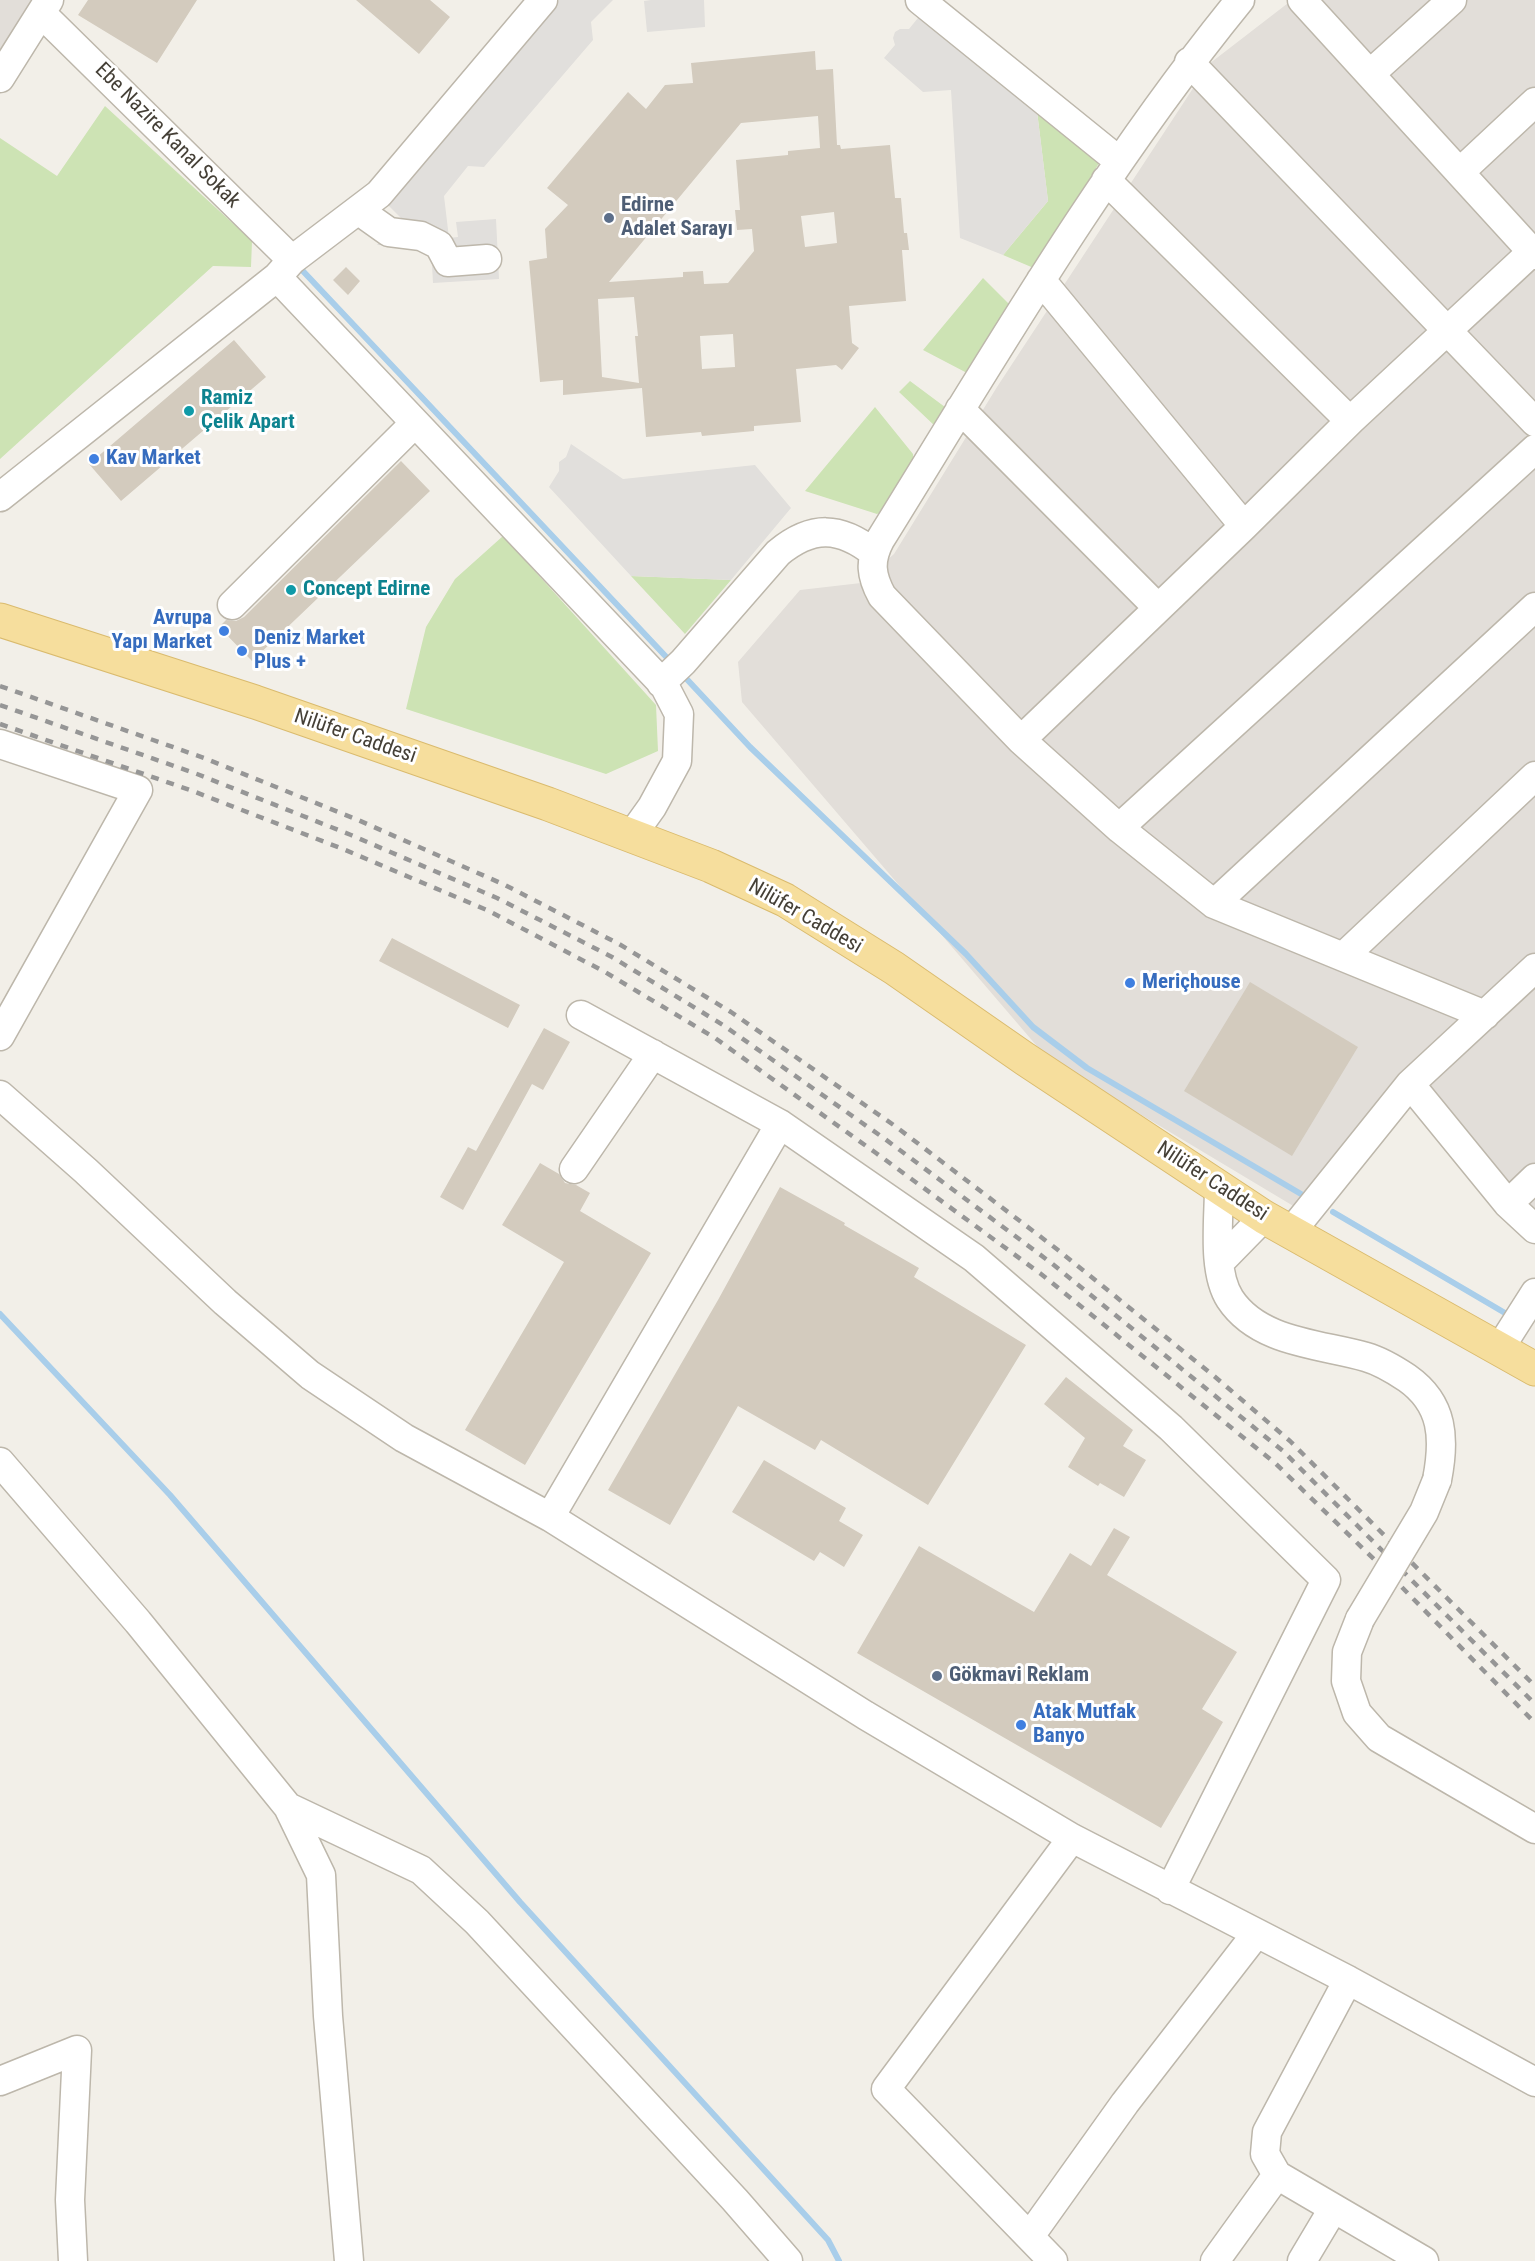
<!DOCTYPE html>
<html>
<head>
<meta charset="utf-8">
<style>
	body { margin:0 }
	canvas { display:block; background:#f2efe8 }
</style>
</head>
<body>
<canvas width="1535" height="2261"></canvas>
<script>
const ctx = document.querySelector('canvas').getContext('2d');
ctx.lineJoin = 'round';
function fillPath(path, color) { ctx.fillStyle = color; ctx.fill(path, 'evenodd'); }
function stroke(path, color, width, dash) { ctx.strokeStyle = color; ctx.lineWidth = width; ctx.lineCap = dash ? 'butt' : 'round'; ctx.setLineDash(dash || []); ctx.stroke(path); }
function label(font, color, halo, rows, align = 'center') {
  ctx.font = font + ' "Roboto Condensed",sans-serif'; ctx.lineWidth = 6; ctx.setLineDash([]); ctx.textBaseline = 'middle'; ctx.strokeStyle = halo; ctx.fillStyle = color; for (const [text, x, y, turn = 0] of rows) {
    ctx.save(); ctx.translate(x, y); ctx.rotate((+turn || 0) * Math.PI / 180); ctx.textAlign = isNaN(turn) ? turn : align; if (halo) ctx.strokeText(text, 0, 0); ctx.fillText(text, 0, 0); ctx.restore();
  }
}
const industrial = new Path2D(`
	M0,0H35L0,56Z
	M1292,0H1535V1229L1410,1084L1295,1207L1048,1059L742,702L738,662L800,590L861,583L894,554L997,387L1209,64Z`);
const green = new Path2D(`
	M1036,103L1102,158L1036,269L1003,255L1048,201Z
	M105,106L252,241L251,267L213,266L0,459V138L57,176Z
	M983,278L1009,304L1011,311L967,373L923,350Z
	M910,381L949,410L936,427L899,392Z
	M875,407L913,454L914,470L890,507L877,514L805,491Z
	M503,536L656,705L658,751L606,774L406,709L426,627L455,579Z
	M631,576L731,580L685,634Z`);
const parking = new Path2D(`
	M559,0H613L591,22L593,40L484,167L468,166L444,196L449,238L458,237L456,222L496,219L499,279L433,283L431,247L377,245L401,218L388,205Z
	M651,0H704L705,27L647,32L644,1Z
	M922,13L1036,103L1048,201L1003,255L960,238L951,90L923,92L884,58L895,45L893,38L895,32L900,29H909Z
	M571,444L623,479L755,465L791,508L731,580L631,576L549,487L559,471V462L566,457Z`);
const stream = new Path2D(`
	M301,269L671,662
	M682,674L750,747L966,954L1033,1027L1087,1068L1301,1194
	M1333,1212L1505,1313
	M0,1314L170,1495L520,1902L828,2240L839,2261`);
const building = new Path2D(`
	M88,0H197L157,63L78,15Z
	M356,0H430L450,17L419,54Z
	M815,51L816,70L833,69L837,145H840L841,149L890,145L895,198H901L904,233H907L909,250H902L906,301L849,306L852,343L859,348L842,370L836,365L796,369L801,422L754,426V431L702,436L701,432L646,437L642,388L563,395V380L540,382L529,261L547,258L545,229L568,205L547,188L628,92L646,109L665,85L693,83L691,63ZM818,116L820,148L788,151V155L736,160L740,210H735L737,230L752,229L754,251L728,283L704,284L703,271L683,272V277L609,282L741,123ZM834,212L837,243L805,247L801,216ZM634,297L638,336H635L639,383L602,377L598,299ZM733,334L735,367L702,369L700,336Z
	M346,267L360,281L348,295L333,280Z
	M234,340L266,377L121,501L89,464Z
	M401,461L430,491L252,661L219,627L226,620L236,621L244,617Z
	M392,938L520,1005L508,1028L379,961Z
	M1250,982L1358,1047L1292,1156L1184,1091Z
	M544,1028L570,1042L543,1090L532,1084L463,1210L440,1197L468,1147L476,1151Z
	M540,1163L559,1174L565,1183L576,1185L590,1193L580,1211L651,1253L525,1465L465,1430L564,1262L502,1225Z
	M780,1187L845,1223L844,1225L919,1268L914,1277L1026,1345L928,1505L821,1440L815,1450L738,1406L670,1525L608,1490L718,1300Z
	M1066,1377L1133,1430L1123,1446L1146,1460L1124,1497L1100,1483L1098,1486L1068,1467L1085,1438L1044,1404Z
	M764,1460L846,1508L839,1521L863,1535L844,1567L820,1552L814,1561L732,1512Z
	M1114,1528L1130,1537L1107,1575L1237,1652L1202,1709L1223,1722L1161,1828L857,1653L919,1546L1034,1612L1070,1553L1091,1566Z`);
const minor = new Path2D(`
	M920,0L1119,161
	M1240,0C1103,168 994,356 880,540C869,561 871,576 882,596L1021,740L1119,828L1214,904L1485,1015
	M1302,0L1535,255
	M41,13L292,260
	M1189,62L1535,422
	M1370,74L1452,0
	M0,78L49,0
	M1460,172L1535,102
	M1106,180L1350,421
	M358,210L389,232L421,236L439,245L448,262L487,259
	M277,277L664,685L679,714L677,761L652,807L632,835
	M1041,280L1244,526
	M960,409L1157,607
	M0,497L277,277L292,260L379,194L543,0
	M232,605L415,423
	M661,683L683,662L778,553C812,525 840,526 874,553
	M1021,740L1244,526L1350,421L1535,249
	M0,744L138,790L0,1036
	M1119,828L1535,449
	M1214,904L1535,607
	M1344,956L1535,776
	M581,1015L780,1124L974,1258L1171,1428L1326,1580L1170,1890
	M1410,1084L1508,1204L1535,1229
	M0,1095L86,1171L225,1302L310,1375L404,1438L550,1517L865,1715L1072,1838L1348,1980L1535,2082
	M574,1169L653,1054
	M1219,1187C1219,1220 1212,1271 1230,1299C1259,1343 1321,1344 1366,1357C1380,1361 1395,1370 1407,1378C1444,1404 1445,1439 1437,1480
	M1508,1204L1535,1178
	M1291,1232L1410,1084L1535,968
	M1219,1263L1264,1217
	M1500,1348L1535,1293
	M0,1462L138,1622L288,1807L321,1875L328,2016L349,2261
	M550,1517L780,1124
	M1360,1619L1347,1652L1346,1681L1357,1713L1379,1738L1535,1829
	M288,1807L421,1870L477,1922L735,2200L788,2261
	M1348,1980L1267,2132L1265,2154L1277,2175L1424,2261
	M0,2081L77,2050L70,2200L73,2261
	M1030,2236L1125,2103L1256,1934
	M1053,2261L886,2089L1072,1838
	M1215,2261L1277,2175
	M1302,2261L1333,2209`);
const major = new Path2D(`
	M0,620L255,702L548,804L711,866L785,900L894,968L1025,1059L1264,1217L1535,1369`);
const rail = new Path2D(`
	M0,686L204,758L358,820L505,885L619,944L731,1012L895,1126L1058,1250L1214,1376L1290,1441L1535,1686
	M0,705L197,774L351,835L497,898L612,957L723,1025L885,1139L1050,1262L1283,1451L1535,1704
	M0,724L190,790L343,849L489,911L605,972L715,1038L876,1153L1041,1274L1275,1463L1384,1569L1535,1723`);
const minorBridge = new Path2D(`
	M1360,1619L1424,1512L1437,1480`);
const markers = [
	[609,218,6,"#5c6f8a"],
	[189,411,6,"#0f9aa8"],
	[94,459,6,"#3f7fe0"],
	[291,590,6,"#0f9aa8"],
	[224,631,6,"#3f7fe0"],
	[242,651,6,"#3f7fe0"],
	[1130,983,6,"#3f7fe0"],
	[937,1676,6,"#5c6f8a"],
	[1021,1725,6,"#3f7fe0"]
];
const streetNames = [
	["Ebe Nazire Kanal Sokak",167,136,45],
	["Nilüfer Caddesi",355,737,19],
	["Nilüfer Caddesi",805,917,30],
	["Nilüfer Caddesi",1212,1182,33]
];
const serviceNames = [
	["Edirne",621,206],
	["Adalet Sarayı",621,230],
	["Gökmavi Reklam",949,1676]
];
const cultureNames = [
	["Ramiz",201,399],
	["Çelik Apart",201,423],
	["Concept Edirne",303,590]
];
const shopNames = [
	["Kav Market",106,459],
	["Avrupa",212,619,"right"],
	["Yapı Market",212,643,"right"],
	["Deniz Market",254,639],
	["Plus +",254,663],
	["Meriçhouse",1142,983],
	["Atak Mutfak",1033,1713],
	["Banyo",1033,1737]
];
fillPath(industrial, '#e2ded9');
fillPath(green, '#cde3b4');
fillPath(parking, '#e1dfdc');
stroke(stream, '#a9ceea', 6);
fillPath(building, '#d3cbbe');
stroke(minor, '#bdb7ab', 31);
stroke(major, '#dabb6e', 35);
stroke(minor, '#fff', 28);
stroke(major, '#f6de9d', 33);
stroke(rail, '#969696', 4.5, [8, 8]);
stroke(minorBridge, '#bdb7ab', 31, []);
stroke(minorBridge, '#fff', 28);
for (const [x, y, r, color] of markers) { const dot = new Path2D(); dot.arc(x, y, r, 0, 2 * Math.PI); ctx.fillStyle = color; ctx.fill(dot); stroke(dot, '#fff', 2); }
label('21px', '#454037', '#fff', streetNames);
label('bold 21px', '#4e5e75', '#fff', serviceNames, 'left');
label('bold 21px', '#0d838f', '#fff', cultureNames, 'left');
label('bold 21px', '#366cbe', '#fff', shopNames, 'left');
</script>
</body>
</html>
